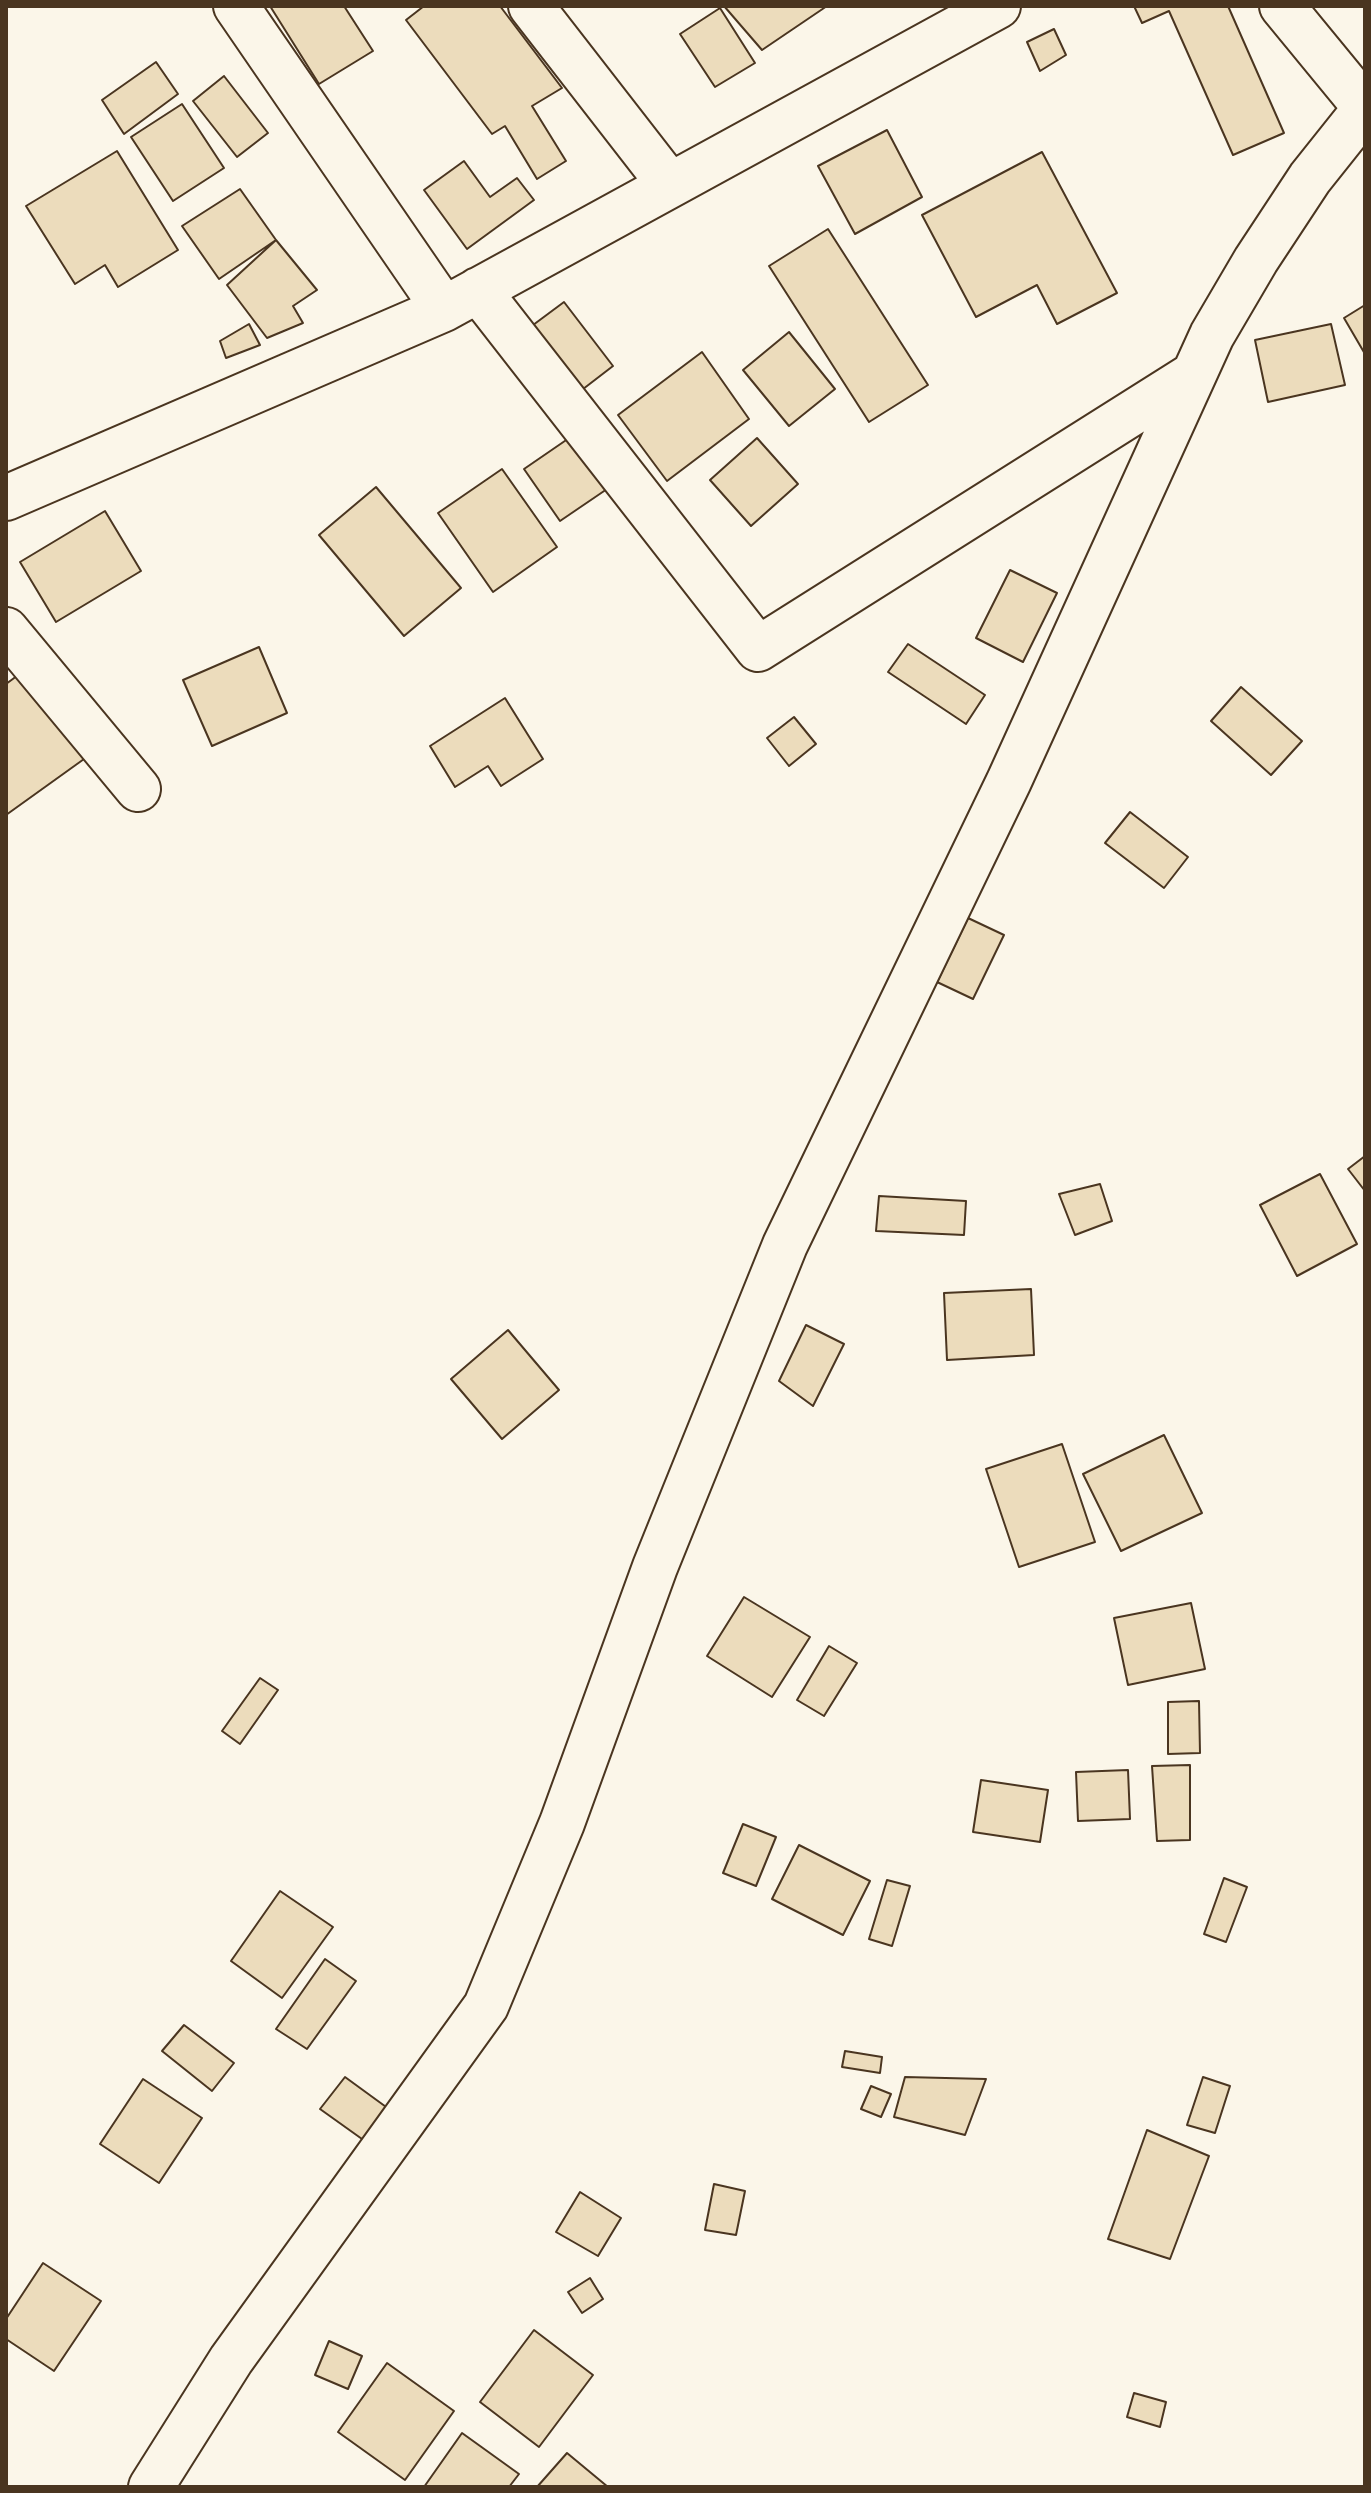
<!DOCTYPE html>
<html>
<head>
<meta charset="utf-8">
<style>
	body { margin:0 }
	#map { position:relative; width:1371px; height:2493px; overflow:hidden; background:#fbf6e9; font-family:"Roboto Condensed",sans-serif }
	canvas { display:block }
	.frame { position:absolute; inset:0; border:8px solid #4a3520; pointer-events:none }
</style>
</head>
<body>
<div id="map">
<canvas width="1371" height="2493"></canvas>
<div class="frame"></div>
</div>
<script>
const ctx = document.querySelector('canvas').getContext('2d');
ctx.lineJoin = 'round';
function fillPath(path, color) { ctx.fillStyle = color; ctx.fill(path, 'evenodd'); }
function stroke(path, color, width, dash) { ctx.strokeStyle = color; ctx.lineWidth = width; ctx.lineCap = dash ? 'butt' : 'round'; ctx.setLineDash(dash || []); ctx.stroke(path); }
const building = new Path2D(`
	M270,6H344L373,51L319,84Z
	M424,6H500L562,88L532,106L566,161L537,179L505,126L492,134L406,20Z
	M724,6H827L762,50Z
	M1134,6H1228L1284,133L1233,155L1169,11L1142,23Z
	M720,8L755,63L715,87L680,34Z
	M1054,29L1066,55L1040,71L1027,42Z
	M156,62L178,94L124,134L102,100Z
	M224,76L268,133L237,157L193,101Z
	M182,104L224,168L173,201L131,137Z
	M887,130L922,197L855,234L818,166Z
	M117,151L178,250L118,287L105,265L75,284L26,206Z
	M1042,152L1117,293L1057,324L1037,285L976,317L922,215Z
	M464,161L490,197L517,178L534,200L467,249L424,190Z
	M240,189L276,240L219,279L182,226Z
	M828,229L928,385L869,422L769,266Z
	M276,240L317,290L293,306L303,323L267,338L227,285Z
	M564,302L613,366L574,396L525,331Z
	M1365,305V354L1344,318Z
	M249,324L260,345L226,358L220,341Z
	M1331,324L1345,385L1268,402L1255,340Z
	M789,332L835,389L789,426L743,370Z
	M702,352L749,419L667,481L618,415Z
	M575,434L610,487L560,521L524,469Z
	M757,438L798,484L751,526L710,480Z
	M502,469L557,547L493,592L438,513Z
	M376,487L461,588L404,636L319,535Z
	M105,511L141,571L56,622L20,562Z
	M1010,570L1057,593L1023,662L976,638Z
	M908,644L985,695L966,724L888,672Z
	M259,647L287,713L212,746L183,680Z
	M29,667L91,754L6,815V684Z
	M1241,687L1302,741L1271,775L1211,721Z
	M505,698L543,759L501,786L488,766L455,787L430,746Z
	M794,717L816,744L789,766L767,738Z
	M1130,812L1188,857L1164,888L1105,843Z
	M968,918L1004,935L973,999L937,982Z
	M1365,1156V1191L1348,1169Z
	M1320,1174L1357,1244L1297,1276L1260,1205Z
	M1100,1184L1112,1221L1075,1235L1059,1194Z
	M879,1196L966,1201L964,1235L876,1231Z
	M1031,1289L1034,1355L947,1360L944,1293Z
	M806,1325L844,1344L813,1406L779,1381Z
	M508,1330L559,1390L502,1439L451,1379Z
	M1164,1435L1202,1513L1121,1551L1083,1474Z
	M1062,1444L1095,1542L1019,1567L986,1469Z
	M744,1597L810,1637L772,1697L707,1656Z
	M1191,1603L1205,1669L1128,1685L1114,1618Z
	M829,1646L857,1663L824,1716L797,1700Z
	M260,1678L278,1690L240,1744L222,1731Z
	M1199,1701L1200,1753L1168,1754V1702Z
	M1190,1765V1840L1157,1841L1152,1766Z
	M1128,1770L1130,1819L1078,1821L1076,1772Z
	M981,1780L1048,1790L1040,1842L973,1832Z
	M743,1824L776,1837L756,1886L723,1873Z
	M799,1845L870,1881L843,1935L772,1899Z
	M1224,1878L1247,1887L1226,1942L1204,1934Z
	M887,1880L910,1886L892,1946L869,1939Z
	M280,1891L333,1927L282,1998L231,1961Z
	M325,1959L356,1981L307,2049L276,2029Z
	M184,2025L234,2063L212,2091L162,2051Z
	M845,2051L882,2057L880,2073L842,2067Z
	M345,2077L393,2112L369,2144L320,2109Z
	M905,2077L986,2079L965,2135L894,2117Z
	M1203,2077L1230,2086L1215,2133L1187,2125Z
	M143,2079L202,2118L159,2183L100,2144Z
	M871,2086L891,2094L881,2117L861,2109Z
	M1147,2130L1209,2156L1170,2259L1108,2239Z
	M714,2184L745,2191L736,2235L705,2230Z
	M580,2192L621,2218L598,2256L556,2232Z
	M43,2263L101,2301L54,2371L6,2339V2319Z
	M590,2278L603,2299L582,2313L568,2292Z
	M534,2330L593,2375L539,2447L480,2402Z
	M329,2341L362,2356L348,2389L315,2375Z
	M387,2363L454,2411L405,2480L338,2432Z
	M1134,2393L1166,2402L1160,2427L1127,2417Z
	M462,2433L519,2474L509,2487H424Z
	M567,2453L608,2487H537Z`);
const minor = new Path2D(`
	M236,6L444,309
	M531,6L670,185
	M1282,6L1365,107
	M478,290L758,649L1194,374
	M6,498L444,309L998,6
	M6,630L138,789
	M151,2487L231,2360L486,2006L562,1823L655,1567L785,1245L1009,781L1212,335L1256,260L1310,178L1365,109`);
fillPath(building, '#ecdcbc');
stroke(building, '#4a3520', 2);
stroke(minor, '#4a3520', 48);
stroke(minor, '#fbf6e9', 44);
</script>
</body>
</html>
